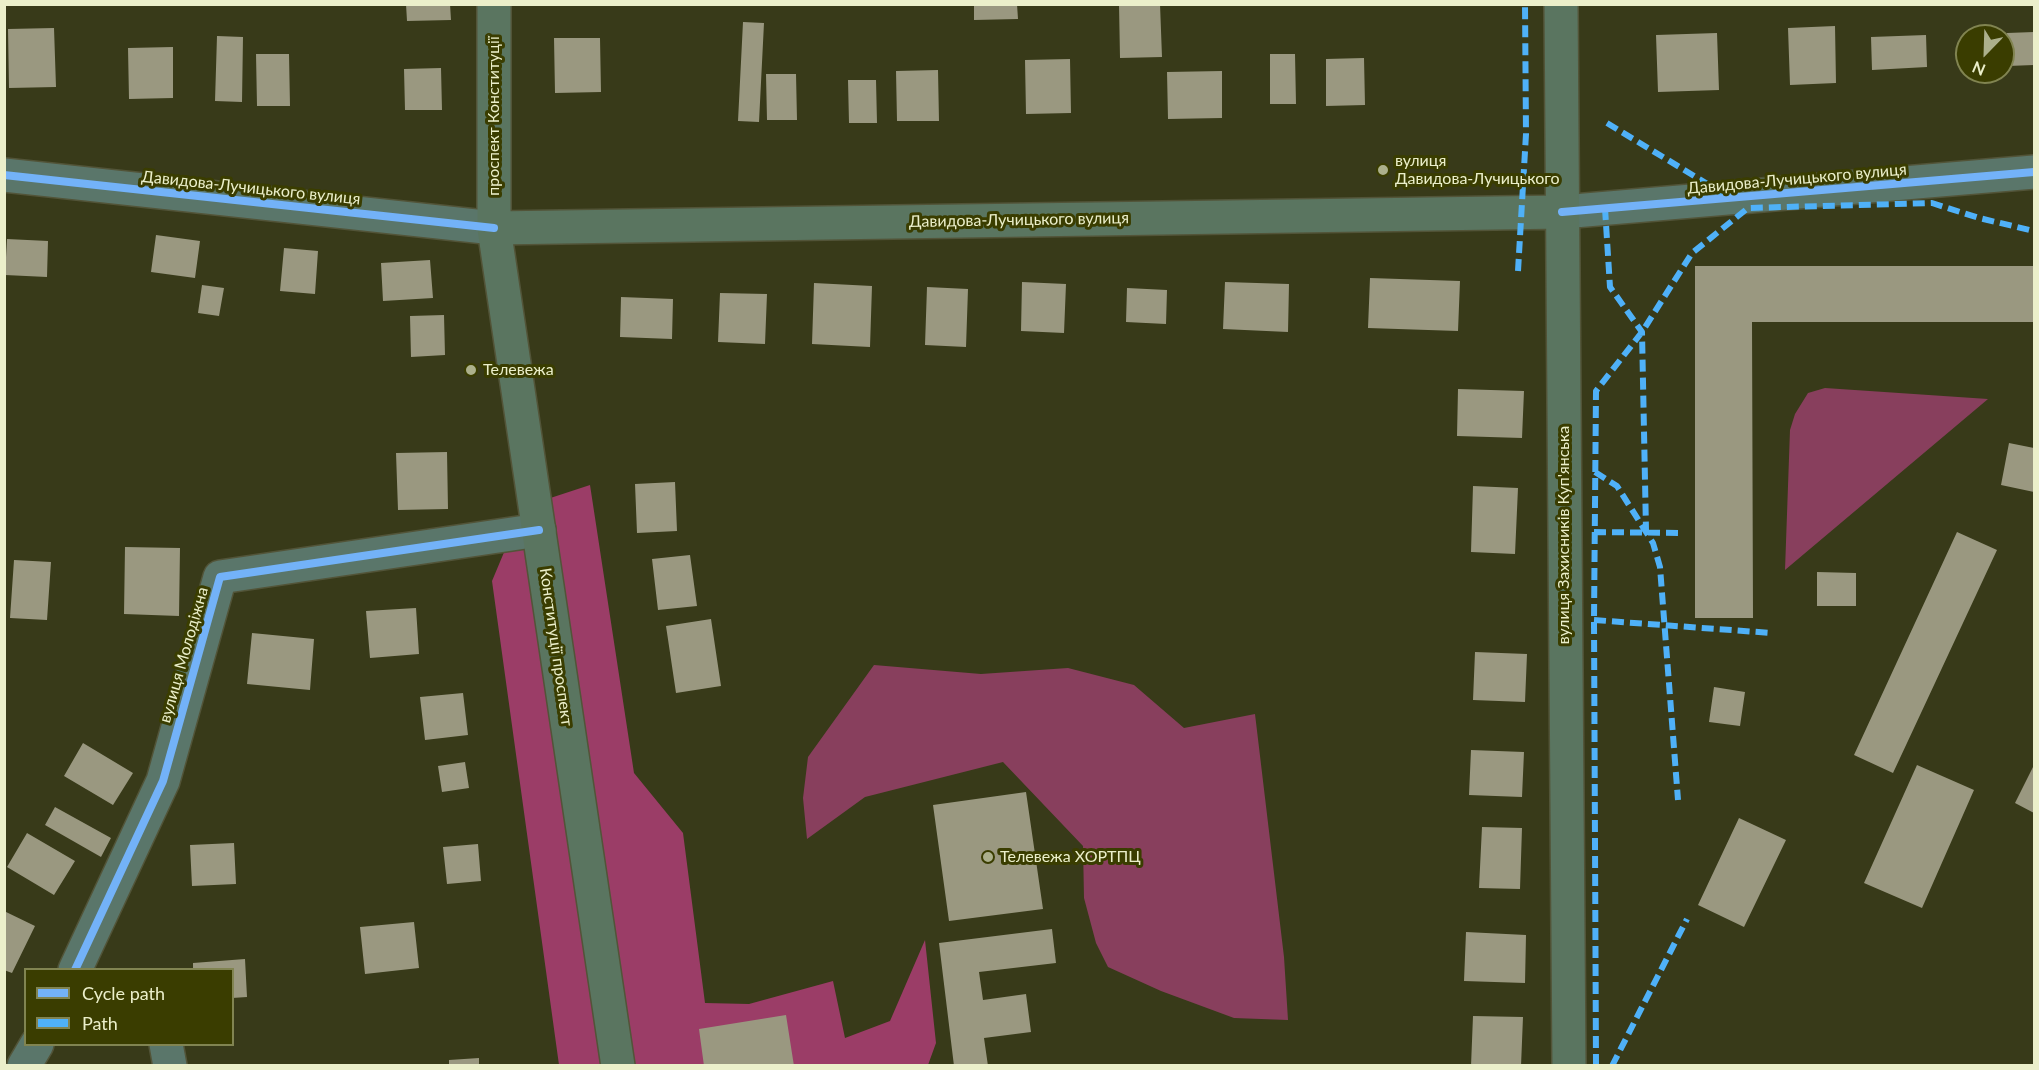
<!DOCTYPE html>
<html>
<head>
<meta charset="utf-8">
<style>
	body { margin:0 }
	#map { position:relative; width:2039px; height:1070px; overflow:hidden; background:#383a19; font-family:Lato,sans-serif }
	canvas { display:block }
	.frame { position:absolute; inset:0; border:6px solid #ebefca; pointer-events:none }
	.legend { position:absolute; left:24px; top:968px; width:210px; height:78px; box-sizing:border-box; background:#3a3d00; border:2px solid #818451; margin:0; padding:8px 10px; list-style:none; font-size:18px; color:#ebefca }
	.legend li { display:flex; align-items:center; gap:12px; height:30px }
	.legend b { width:30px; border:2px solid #818451 }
	.north { position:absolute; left:1955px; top:24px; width:60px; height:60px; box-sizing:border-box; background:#3a3d00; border:2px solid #818451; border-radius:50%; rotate:203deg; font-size:16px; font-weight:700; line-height:24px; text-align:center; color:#ebefca }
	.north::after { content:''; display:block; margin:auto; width:21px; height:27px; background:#acb08c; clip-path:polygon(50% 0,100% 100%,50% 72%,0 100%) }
</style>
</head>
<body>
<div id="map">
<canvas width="2039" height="1070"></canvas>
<div class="frame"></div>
<ul class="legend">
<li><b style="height:8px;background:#73b2f8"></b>Cycle path</li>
<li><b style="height:8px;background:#4fb1f8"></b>Path</li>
</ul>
<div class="north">N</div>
</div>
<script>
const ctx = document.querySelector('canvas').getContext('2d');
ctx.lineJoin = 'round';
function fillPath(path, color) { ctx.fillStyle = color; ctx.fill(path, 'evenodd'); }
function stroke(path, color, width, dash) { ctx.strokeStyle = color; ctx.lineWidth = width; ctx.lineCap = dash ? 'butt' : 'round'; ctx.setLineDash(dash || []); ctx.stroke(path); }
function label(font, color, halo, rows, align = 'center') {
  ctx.font = font + ' Lato,sans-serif'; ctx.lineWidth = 6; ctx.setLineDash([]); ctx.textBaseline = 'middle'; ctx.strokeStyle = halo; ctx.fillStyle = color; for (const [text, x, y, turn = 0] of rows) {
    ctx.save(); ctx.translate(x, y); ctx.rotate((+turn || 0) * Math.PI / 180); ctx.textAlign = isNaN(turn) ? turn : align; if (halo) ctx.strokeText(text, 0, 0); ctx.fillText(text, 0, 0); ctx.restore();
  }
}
const green = new Path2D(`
	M1825,388L1988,399L1785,570L1790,430L1795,414L1808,393Z
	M874,665L981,674L1068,668L1134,685L1184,728L1255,714L1284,957L1288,1020L1234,1018L1161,991L1108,967L1096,943L1084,898L1083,846L1003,762L865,797L807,839L803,798L808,757Z`);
const forest = new Path2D(`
	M590,485L634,773L683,833L705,1003L749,1004L833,981L845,1038L890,1021L925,940L936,1043L928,1065H559L492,581L523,507Z`);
const building = new Path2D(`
	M406,4H450L451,20L407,21Z
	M974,4H1017L1018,19L974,20Z
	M1119,4H1160L1162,57L1120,58Z
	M743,22L764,23L759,122L738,121Z
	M1835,26L1836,83L1790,85L1788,28Z
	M54,28L56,87L9,88L8,29Z
	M2034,32V65L2008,66L2007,33Z
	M1717,33L1719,90L1658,92L1656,35Z
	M1926,35L1927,67L1872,70L1871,37Z
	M217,36L243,37L242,102L215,101Z
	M554,38H600L601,92L555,93Z
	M173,47V98L129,99L128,48Z
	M256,54H289L290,106H257Z
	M1270,54H1295L1296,104H1270Z
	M1364,58L1365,105L1326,106V59Z
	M1070,59L1071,113L1026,114L1025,60Z
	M441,68L442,110H405L404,69Z
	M938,70L939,121H897L896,71Z
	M1222,71V118L1168,119L1167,72Z
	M766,74H796L797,120H767Z
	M848,80H876L877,123H849Z
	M156,235L200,241L195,278L151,272Z
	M7,239L48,241L47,277L5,275Z
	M284,248L318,251L315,294L280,291Z
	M430,260L433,298L383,301L381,263Z
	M1695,266H2034V322H1752L1753,618H1695Z
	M1370,278L1460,281L1458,331L1368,328Z
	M1022,282L1066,284L1064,333L1021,331Z
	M1225,282L1289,284L1288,332L1223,329Z
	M814,283L872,286L870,347L812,344Z
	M202,285L224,288L219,316L198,313Z
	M927,287L968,289L966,347L925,345Z
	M1127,288L1167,290L1166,324L1126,322Z
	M720,293L767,294L765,344L718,342Z
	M621,297L673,299L672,339L620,337Z
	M444,315L445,355L411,357L410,316Z
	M1458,389L1524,391L1522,438L1457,436Z
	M2009,443L2034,448V492L2001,485Z
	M447,452L448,509L398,510L396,453Z
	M675,482L677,531L637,533L635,484Z
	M1473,486L1518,488L1515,554L1471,552Z
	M1957,532L1997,550L1893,773L1854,755Z
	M125,547L180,548L179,616L124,614Z
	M690,555L697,606L658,610L652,559Z
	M14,560L51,562L47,620L10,618Z
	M1817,572L1856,573V606H1817Z
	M416,608L419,654L370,658L366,611Z
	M711,619L721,686L676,693L666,626Z
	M252,633L314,639L310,690L247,684Z
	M1475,652L1527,654L1525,702L1473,700Z
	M1714,687L1745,692L1740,726L1709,722Z
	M463,693L468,735L425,740L420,697Z
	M83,743L133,773L113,805L64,776Z
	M1471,750L1524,752L1522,797L1469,795Z
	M465,762L469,788L442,792L438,766Z
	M1917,765L1974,790L1922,908L1864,883Z
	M2034,765V813L2015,803Z
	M1026,792L1043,909L949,921L933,805Z
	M55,807L111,838L101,857L45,825Z
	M1739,818L1786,840L1744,927L1698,905Z
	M1482,827L1522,828L1520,889L1479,888Z
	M27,833L75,861L54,895L7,867Z
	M234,843L236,884L192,886L190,845Z
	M478,844L481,881L447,884L443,847Z
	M4,911L35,926L12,973L4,970Z
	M414,922L419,968L365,974L360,927Z
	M1052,929L1056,963L979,972L983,1000L1026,994L1031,1032L984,1038L988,1066H954L939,943Z
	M1466,932L1526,935L1525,983L1464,981Z
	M245,959L247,997L232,998V970H193V963Z
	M786,1015L794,1066H704L699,1029Z
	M1473,1016L1523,1017L1521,1066H1471Z
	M479,1058V1066H449V1060Z`);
const minor = new Path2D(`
	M4,175L494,228
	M1562,212L2034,172
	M75,970L163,781L220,577L539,530
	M166,1044L170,1066
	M24,1066L37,1044`);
const primary = new Path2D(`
	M494,4V228L618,1066
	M1561,4L1569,1066
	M494,228L1562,212`);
const quiet = new Path2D(`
	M1607,123L1727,196
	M1605,208L1610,287L1642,332L1646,530
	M1518,271L1526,134L1525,4
	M1595,472L1617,486L1653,543L1660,567L1678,800
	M1594,532L1683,533
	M1594,620L1771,633
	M1596,1066L1594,620L1596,391L1642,332L1692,253L1748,208L1932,203L1979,218L2034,231
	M1612,1066L1687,919`);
const cycleway = new Path2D(`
	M4,175L494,228
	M1562,212L2034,172
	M75,970L163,781L220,577L539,530`);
const markers = [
	[1383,170,6,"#acb08c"],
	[471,370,6,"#acb08c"],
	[988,857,6,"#acb08c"]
];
const streetNames = [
	["проспект Конституції",494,116,-90],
	["Давидова-Лучицького вулиця",1797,179,-5],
	["Давидова-Лучицького вулиця",251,188,6],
	["Давидова-Лучицького вулиця",1019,220,-1],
	["вулиця Захисників Куп'янська",1564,535,-90],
	["Конституції проспект",556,647,82],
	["вулиця Молодiжна",184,655,-74]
];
const poiNames = [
	["вулиця",1395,161],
	["Давидова-Лучицького",1395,179],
	["Телевежа",483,370],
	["Телевежа ХОРТПЦ",1000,857]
];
fillPath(green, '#883f5d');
fillPath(forest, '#9b3d67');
fillPath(building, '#9a9880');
stroke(minor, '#525438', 36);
stroke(primary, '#525438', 36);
stroke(minor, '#5a766a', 33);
stroke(primary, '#5a7560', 33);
stroke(quiet, '#4fb1f8', 6, [12, 6]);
stroke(cycleway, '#73b2f8', 8);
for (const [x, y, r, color] of markers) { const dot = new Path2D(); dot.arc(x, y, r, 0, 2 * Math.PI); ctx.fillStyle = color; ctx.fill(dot); stroke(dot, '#3a3d00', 2); }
label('16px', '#ebefca', '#3a3d00', streetNames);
label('16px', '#ebefca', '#3a3d00', poiNames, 'left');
</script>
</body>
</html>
